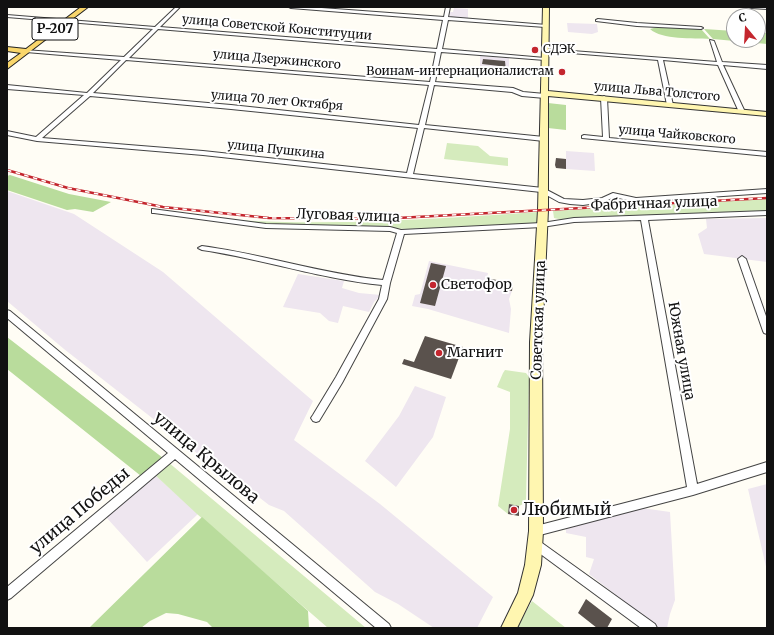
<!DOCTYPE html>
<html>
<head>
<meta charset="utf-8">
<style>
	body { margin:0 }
	#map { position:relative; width:774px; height:635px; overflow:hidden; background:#fffdf5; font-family:Merriweather,serif }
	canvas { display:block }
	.frame { position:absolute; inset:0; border:8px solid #111; pointer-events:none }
	.north { position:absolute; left:726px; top:8px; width:40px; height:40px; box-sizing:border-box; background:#fff; border:1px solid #a0a0a0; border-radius:50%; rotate:342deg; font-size:11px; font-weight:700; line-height:16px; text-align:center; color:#111 }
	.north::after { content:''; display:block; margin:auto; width:14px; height:18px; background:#c4262e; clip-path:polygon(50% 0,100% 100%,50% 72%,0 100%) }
</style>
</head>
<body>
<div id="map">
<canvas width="774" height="635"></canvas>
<div class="frame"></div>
<div class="north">С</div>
</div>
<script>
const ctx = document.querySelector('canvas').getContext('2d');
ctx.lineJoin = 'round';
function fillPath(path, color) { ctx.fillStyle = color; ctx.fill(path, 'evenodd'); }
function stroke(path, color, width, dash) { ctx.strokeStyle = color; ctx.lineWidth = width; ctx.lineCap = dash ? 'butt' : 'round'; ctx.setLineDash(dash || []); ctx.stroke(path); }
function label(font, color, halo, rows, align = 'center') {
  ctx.font = font + ' Merriweather,serif'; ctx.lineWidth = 4; ctx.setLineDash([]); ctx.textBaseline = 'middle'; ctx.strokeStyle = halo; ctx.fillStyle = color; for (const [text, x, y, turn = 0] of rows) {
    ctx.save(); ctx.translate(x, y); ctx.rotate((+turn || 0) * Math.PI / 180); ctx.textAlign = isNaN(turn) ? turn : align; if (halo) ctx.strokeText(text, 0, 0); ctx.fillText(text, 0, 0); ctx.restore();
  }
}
const industrial = new Path2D(`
	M454,8L468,9V19L447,17L448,12H453Z
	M567,23L597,24L598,32L592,34L568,32Z
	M480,56L509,58V76L490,74V71L480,70Z
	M566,151L594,153L595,171L566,169Z
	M7,191L74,214L163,272L313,401L294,440L380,504L493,597L477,628H434L398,604L375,592L284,511L269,505L247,488L244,490L64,349L7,301Z
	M767,218V262L704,254L698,234L707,228L706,219Z
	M429,261L488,273L485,287L512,291L509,299L511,309L509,333L428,309L412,306L415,295L420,294Z
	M298,274L344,281L342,288L359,293L381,295L374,302L369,312L343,306L338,323L329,321L320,313L283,307Z
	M415,386L446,397L433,437L396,487L365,461L399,416Z
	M154,474L198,514L147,562L105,516Z
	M767,484V571L748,489Z
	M642,508L670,512L675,600L670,614L667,628H658L589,574L594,559L586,557V537L566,533V528Z`);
const green = new Path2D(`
	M447,143L478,146L490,156L508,158V166L444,159Z
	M767,199V212L585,217L563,220L554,218L553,211Z
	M537,212V223L409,229L267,224L235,220C336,226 436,219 537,212Z
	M505,370L526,373L529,377L526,499C522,508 517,506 509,504L508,514L498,506L510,429V392L497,387L503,373Z
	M168,462L366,628H328L197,514L154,474Z
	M532,601L566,628H517Z`);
const forest = new Path2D(`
	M662,26L701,29L710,39C693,38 662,40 650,29Z
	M704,29L734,31V40H758V33H767V44L713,39Z
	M548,103L566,105V130L548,128Z
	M10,175L69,194L111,202L93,212L75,209L67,210L7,190V176Z
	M7,337L163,458L141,476L7,369Z
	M202,517L308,611L309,628H213L207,622L178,614L166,613L150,621L141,628H89Z`);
const building = new Path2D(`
	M483,59L505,61L506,72H499V66L482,64Z
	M556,158L566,159V169L556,168L555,165Z
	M431,263L446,266L435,306L420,303Z
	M486,278L513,283L512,291L485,287Z
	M425,336L463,347L451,379L402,364L404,359L414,362Z
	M509,504L519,506V516L508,514Z
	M586,599L612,619L607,628H597L578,613Z`);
const street = new Path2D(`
	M176,7H180L160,27L437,49L443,20L291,8L289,7H308L444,17L446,7H450L448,17L547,25V26L545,27L448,20L442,49L545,58L547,59L545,60L441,52L435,82L513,88L523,92L545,94L548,96L545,98L522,96L512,92L434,85L425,125L544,137L547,139L544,141L424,128L413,174L543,188L564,199L583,200L602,198L613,193L636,198L767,189V193L636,202L614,197L604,202L583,205L570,204L559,202L541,192L203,155L37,141L7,135V131L36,137L84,95L7,89V85L87,93L121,60L26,52H24V50L124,57L153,29L7,17V15L155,27ZM158,29L436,52L430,82L129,58ZM126,60L429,85L419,125L231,105L93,93ZM90,96L231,109L418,128L407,173L203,151L42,138Z
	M749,7H767V9L751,8Z
	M598,19L637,23L701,27L703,28L701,29L637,26L596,21V20Z
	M710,40L714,41L722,62L767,65V69L723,65L745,112L744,113L739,112L718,65L663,60L673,105L670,107L667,105L658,60L546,51L544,50L546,49L717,62Z
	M604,96L607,98L609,138L767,152V156L582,138V136L584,135L603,137L601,98Z
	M152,209L266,224L390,227L401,230L542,223L574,218L767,211V215L648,220L697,484L767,462V472L693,495L536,536L532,535L531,531L532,527L536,526L687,487L641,220L574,222L542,227L404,234L390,283L387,299L342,383L319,421L316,422L313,421L311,418L313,415L336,377L379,299L382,285C321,279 263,259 202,250L198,248L202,246C263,254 322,274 383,280L397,233L390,231L266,228L154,213H152Z
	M742,256L746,259L767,319V334L764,333L763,331L738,259Z
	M7,310L10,311L389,624L391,628H376L175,459L11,598L7,600V587L168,453L7,318Z
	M535,538L655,624L657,628H641L531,547L530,543L531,539Z`);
const secondary = new Path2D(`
	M543,7H549L548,91L767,112V116L548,96V210L542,342L543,531L541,565L533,595L517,628H501L518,593L525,565L529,531L530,342L538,210Z`);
const primary = new Path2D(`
	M81,7H88L7,69V63L21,53L7,51V47L26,49Z`);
const rail = new Path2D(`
	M7,170L68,188L163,207L269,218L379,219L767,198`);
const markers = [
	[535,50,4,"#c4262e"],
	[562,72,4,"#c4262e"],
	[433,285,4,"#c4262e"],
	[439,353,4,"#c4262e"],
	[514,510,4,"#c4262e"]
];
const farStreetnames = [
	["улица Советской Конституции",277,28,5],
	["улица Дзержинского",277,60,5],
	["улица Льва Толстого",657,92,5],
	["улица 70 лет Октября",277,101,5],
	["улица Чайковского",677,135,5],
	["улица Пушкина",276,150,6]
];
const farPoinames = [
	["СДЭК",543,50],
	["Воинам-интернационалистам",554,72,"right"]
];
const shields = [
	[55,29,46]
];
const shieldNames = [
	["Р-207",55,29]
];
const streetNames = [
	["Фабричная улица",654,204,-2],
	["Луговая улица",348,216,2],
	["Советская улица",539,320,-88],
	["Южная улица",681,351,80]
];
const poiNames = [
	["Светофор",441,285],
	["Магнит",447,353]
];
const nearStreetnames = [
	["улица Крылова",206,458,40],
	["улица Победы",80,511,-40]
];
const nearPoinames = [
	["Любимый",522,510]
];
fillPath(industrial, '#eee6ef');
fillPath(green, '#d5ebbd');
fillPath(forest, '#b9dc9c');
fillPath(building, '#5a524d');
stroke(street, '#444', 2);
stroke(secondary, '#333', 2);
stroke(primary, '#222', 2);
fillPath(street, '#fff');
fillPath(secondary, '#fff6b0');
fillPath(primary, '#f9d66b');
stroke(rail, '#c4262e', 2.5);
stroke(rail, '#fff', 1.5, [4.5]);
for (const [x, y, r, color] of markers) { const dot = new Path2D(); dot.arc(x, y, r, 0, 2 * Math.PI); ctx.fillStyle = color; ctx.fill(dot); stroke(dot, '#fff', 1.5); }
label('12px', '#111', '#fff', farStreetnames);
label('12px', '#111', '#fff', farPoinames, 'left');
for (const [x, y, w] of shields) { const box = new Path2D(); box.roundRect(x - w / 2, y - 11, w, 22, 3); ctx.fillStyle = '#fff'; ctx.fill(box); stroke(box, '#111', 1); }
label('bold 13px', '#111', null, shieldNames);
label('14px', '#111', '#fff', streetNames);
label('14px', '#111', '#fff', poiNames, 'left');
label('17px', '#111', '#fff', nearStreetnames);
label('17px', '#111', '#fff', nearPoinames, 'left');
</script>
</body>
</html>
